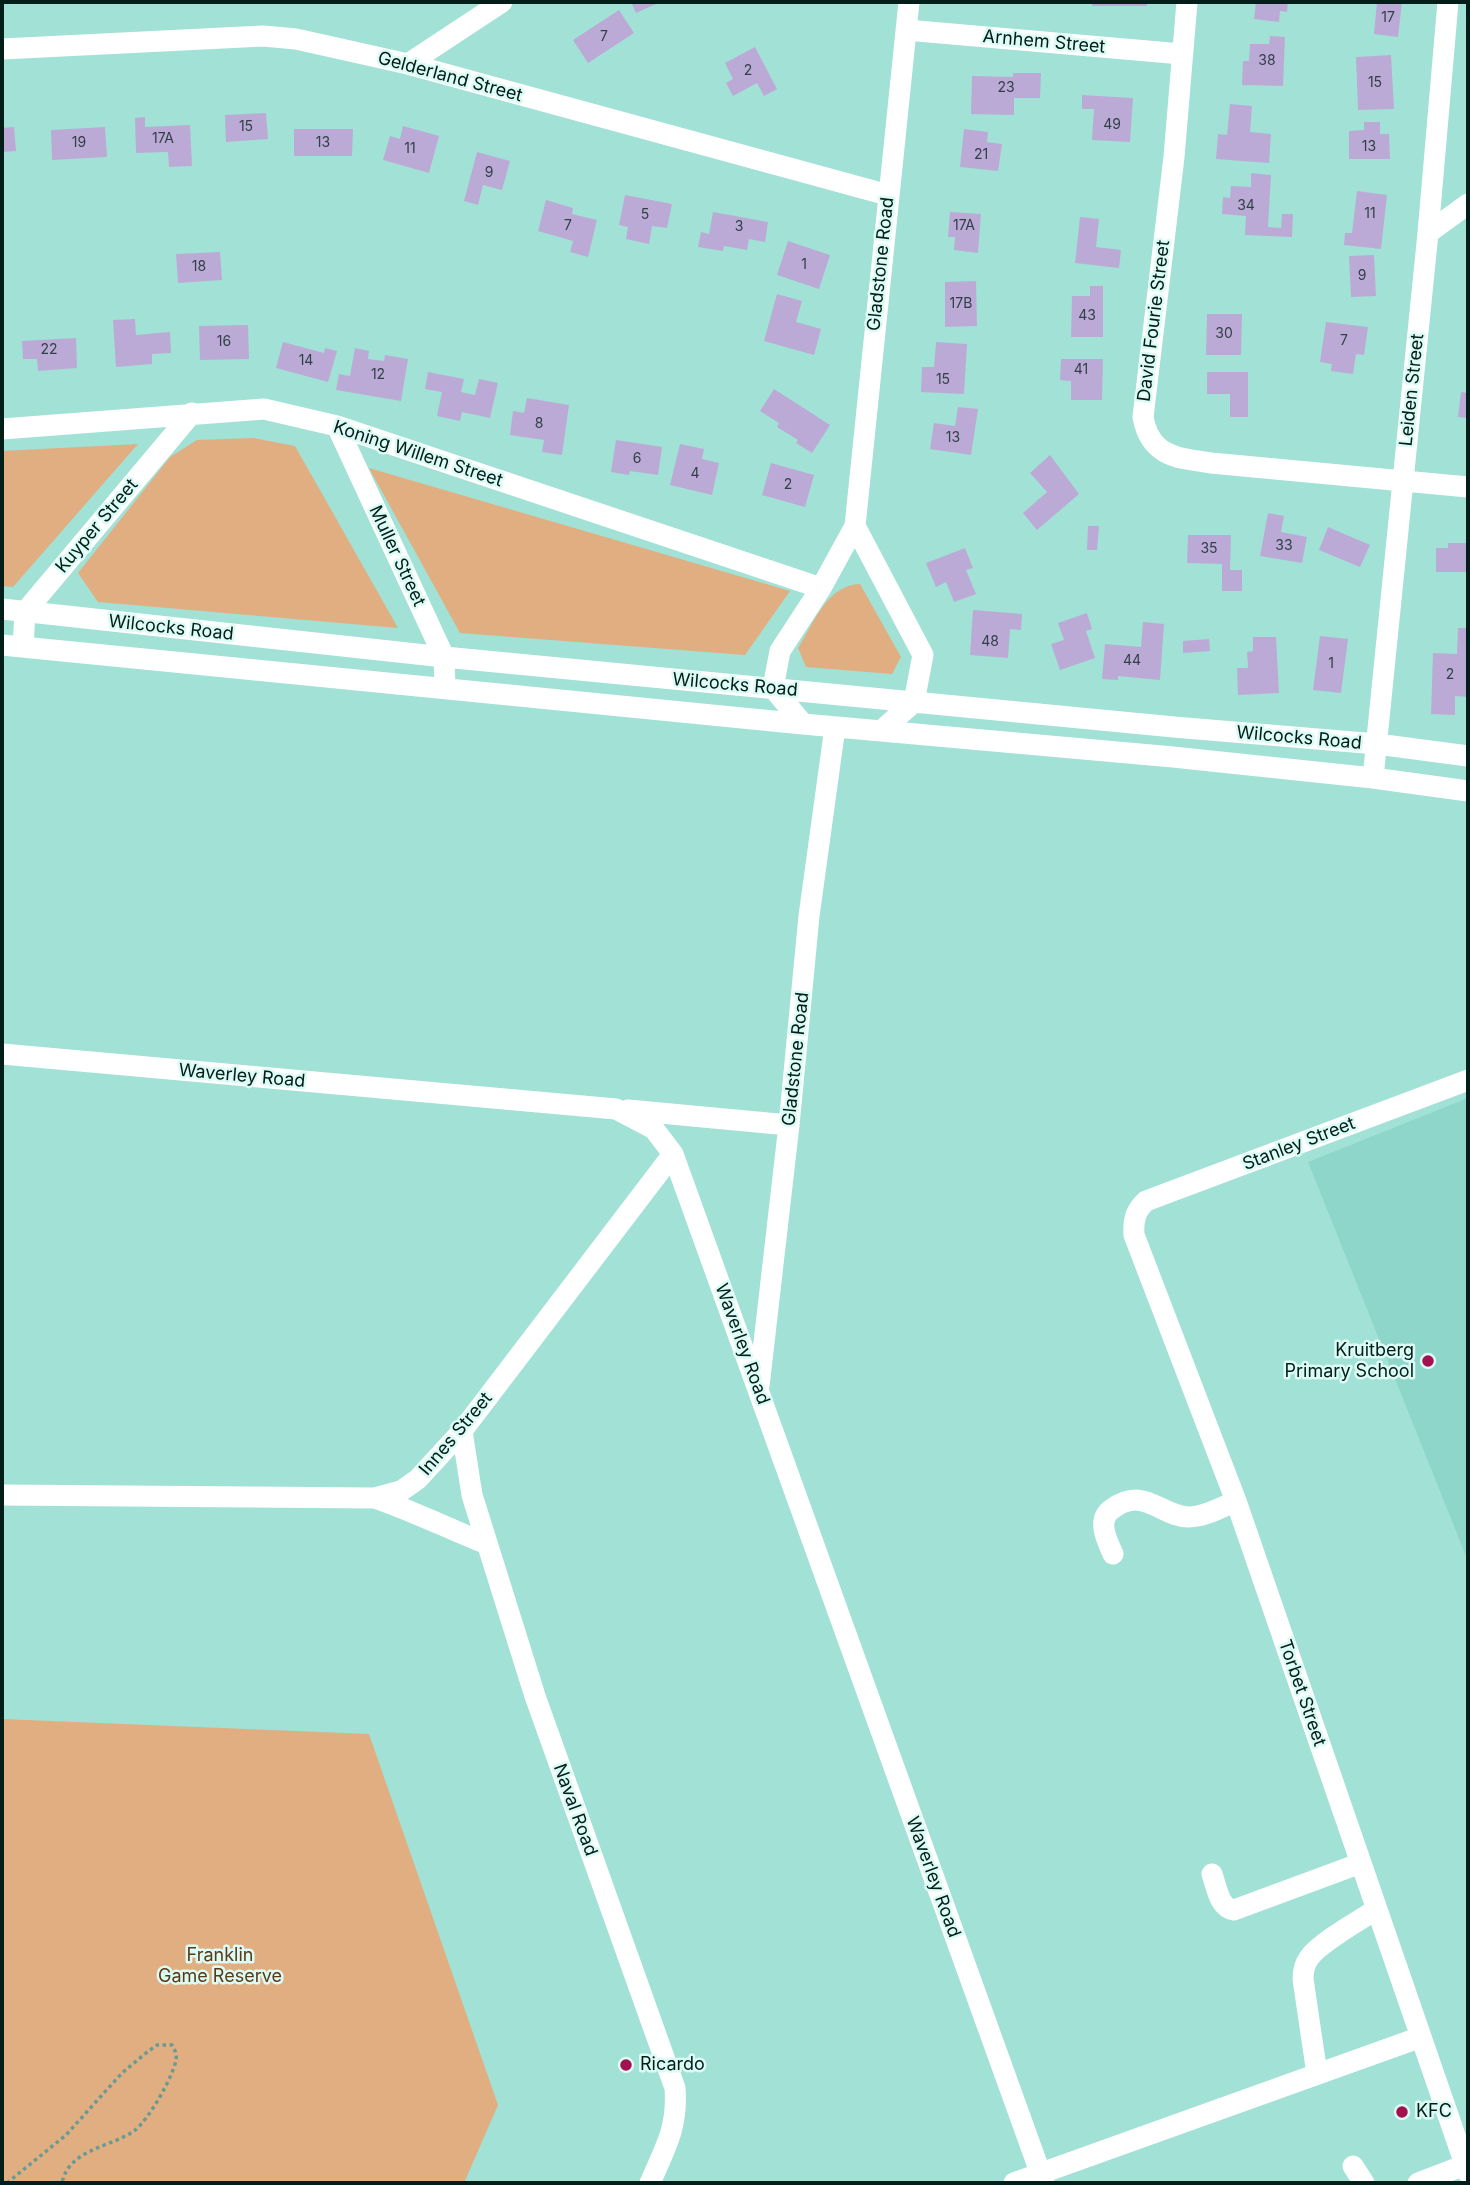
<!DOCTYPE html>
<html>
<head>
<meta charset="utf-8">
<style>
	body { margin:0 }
	#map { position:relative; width:1470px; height:2185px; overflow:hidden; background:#a2e1d6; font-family:Inter,sans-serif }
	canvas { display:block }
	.frame { position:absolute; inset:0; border:4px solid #031d19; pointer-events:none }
</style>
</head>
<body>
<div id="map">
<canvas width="1470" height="2185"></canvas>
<div class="frame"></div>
</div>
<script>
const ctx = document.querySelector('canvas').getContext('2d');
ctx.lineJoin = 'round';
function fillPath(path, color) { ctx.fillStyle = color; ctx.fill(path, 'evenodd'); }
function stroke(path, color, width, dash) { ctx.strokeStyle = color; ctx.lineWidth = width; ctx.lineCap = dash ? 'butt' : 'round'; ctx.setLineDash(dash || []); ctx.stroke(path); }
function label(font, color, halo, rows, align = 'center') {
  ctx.font = font + ' Inter,sans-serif'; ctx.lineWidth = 5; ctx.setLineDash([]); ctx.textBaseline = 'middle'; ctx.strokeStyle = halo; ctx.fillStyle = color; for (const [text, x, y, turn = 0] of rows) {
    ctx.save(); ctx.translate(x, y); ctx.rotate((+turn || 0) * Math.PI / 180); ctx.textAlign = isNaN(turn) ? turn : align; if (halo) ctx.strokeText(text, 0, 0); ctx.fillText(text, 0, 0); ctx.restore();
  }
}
const built = new Path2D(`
	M1468,1098V1561L1308,1162Z`);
const green = new Path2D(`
	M253,438L295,446L398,628L98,602L78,573L170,457L197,440Z
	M138,444L13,587L2,586V451Z
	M369,468L790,591L745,655L460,633Z
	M860,584L901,657L892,674L806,667L798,648C814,623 827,585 860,584Z
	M2,1719L369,1734L498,2105L464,2183H2Z`);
const building = new Path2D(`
	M631,2H655L656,4L636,13Z
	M1092,2H1147V6H1092Z
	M1256,2H1288L1287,12L1280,11L1279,22L1254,19Z
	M1377,2H1402L1398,37L1374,34Z
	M619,10L634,33L588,63L573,40Z
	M1270,36L1285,37L1283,86L1242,85L1243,61H1249L1250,44H1269Z
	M755,47L777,89L764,96L757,83L733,96L726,83L733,79L725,63Z
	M1391,55L1394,109L1358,110L1356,57Z
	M1013,73H1041L1040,98H1014V115L971,114L972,76L1013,77Z
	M1082,95L1133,98L1130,142L1092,140L1094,109H1082Z
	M1230,104L1252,106L1250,132L1271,134L1269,163L1216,159L1218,134L1227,135Z
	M266,113L268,139L226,142L225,115Z
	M145,117V127L190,125L192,166L169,167L168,152L136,153L135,118Z
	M1364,122H1380V134H1389L1390,159H1349V131L1364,130Z
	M403,126L439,136L429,173L383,160L390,136L400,139Z
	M14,127L16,151L2,152V128Z
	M105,127L107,157L52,160L51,130Z
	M294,129H353L352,156H294Z
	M964,129L988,132L987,142L1002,144L998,171L960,167Z
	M477,152L510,161L502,190L483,185L478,205L464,201Z
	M1251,173L1271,175L1268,227L1281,228L1282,214H1293L1292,237L1245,235L1246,216L1222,214L1223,197L1230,198L1231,186L1251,187Z
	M1357,191L1387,195L1381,249L1344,245L1345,233H1352Z
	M625,195L672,204L667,228L652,226L649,244L626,239L628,227L619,225Z
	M546,200L573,208L572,214L597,220L588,257L570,252L573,241L538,231Z
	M713,212L768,222L765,242L749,239L747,250L724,246L723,251L698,247L701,232L709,234Z
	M950,212L981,214L978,253L954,250L955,237H948Z
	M1080,217L1099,219L1096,247L1121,250L1119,268L1075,263Z
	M788,241L830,255L819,289L777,275Z
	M220,252L222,280L178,283L176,254Z
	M1374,255L1376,296L1351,297L1349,256Z
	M976,281L977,326L945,327V282Z
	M1090,286H1103V337H1071L1072,296H1090Z
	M777,294L802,301L796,322L821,329L814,355L764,341Z
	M1207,314H1242L1241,355H1206Z
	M135,319L136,335L170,332L171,353L152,354V364L116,367L113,320Z
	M1326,322L1368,327L1364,355L1356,354L1353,374L1331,371L1332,364L1320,362Z
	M248,325L249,359L200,360L199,326Z
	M76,338L77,368L38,371L37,359H23L22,341Z
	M283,342L324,353L325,348L337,351L328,382L276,368Z
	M936,342L967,344L964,394L921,392L922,367H934Z
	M355,348L369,351L368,359L384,361L385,355L408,359L401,401L336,390L339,374L350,376Z
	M1061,359H1103L1102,400H1071V381L1060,380Z
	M428,372L464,379L461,392L475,395L479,379L498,383L490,418L462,412L460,421L437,416L442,392L425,389Z
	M1207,372H1248V417H1230V394H1207Z
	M774,389L830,425L812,453L796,443L798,440L777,427L779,423L760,411Z
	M1461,392L1468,393V418L1458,417Z
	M527,398L569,405L562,455L542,452L544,440L510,435L513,411L524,413Z
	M958,407L978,409L971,455L930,449L934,423L955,426Z
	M616,440L662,447L658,475L630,471L629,475L611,472Z
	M680,444L704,449L702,459L719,463L712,495L670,485Z
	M1050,455L1079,494L1037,530L1023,513L1047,492L1030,473Z
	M771,463L814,475L805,507L762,495Z
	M1268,513L1284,516L1281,532L1307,537L1302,563L1260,556Z
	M1088,526H1099L1097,550H1087Z
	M1328,527L1370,545L1360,567L1319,550Z
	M1188,535H1231L1230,570H1242V591H1222V564L1187,563Z
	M1448,543H1468V572H1436V548H1448Z
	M965,548L973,568L966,570L976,594L954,602L946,582L936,587L926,563Z
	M973,610L1022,614L1021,630L1010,629L1008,658L970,655Z
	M1087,613L1092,629L1086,631L1095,658L1060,670L1051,644L1064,640L1058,623Z
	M1143,622L1164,624L1160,680L1118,676V680L1102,679L1105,644L1141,647Z
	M1458,628H1468V697L1455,696V715L1431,714L1433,653L1457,654Z
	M1320,636L1348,639L1341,693L1313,690Z
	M1253,637H1276L1279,693L1238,695L1237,668H1248L1247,652L1253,651Z
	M1209,639L1210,651L1183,653V641Z`);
const path = new Path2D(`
	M7,2183L66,2135L122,2073L146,2053L157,2045H172C175,2050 177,2054 176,2060C173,2077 148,2121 134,2131C109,2148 69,2149 62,2183`);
const minor = new Path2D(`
	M1187,2L1174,157L1143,417C1150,456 1176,458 1211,463L1468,487
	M906,30L1182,54
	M2,49L263,36L296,39L408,64L888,195
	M408,64L502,2
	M1428,233L1468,204
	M337,426L444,657L445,688
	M2,429L264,409L337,426L821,588
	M855,526L923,655L914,702L881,731
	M2,609L444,657L1174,727L1377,744L1468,756
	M2,645L803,724L1173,757L1373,778L1468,791
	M23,647L25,612L192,413
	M803,724L773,688L780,651L821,588L855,526L909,2
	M1373,778L1428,233L1448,2
	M2,1054L616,1109L654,1129L673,1154L1044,2183
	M1468,1080L1146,1201C1135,1211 1133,1221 1134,1235L1236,1501L1468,2173
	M628,1110L789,1125
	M759,1386L789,1125L809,916L835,727
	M462,1431L472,1495L535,1696L675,2088C678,2128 665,2148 650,2183
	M2,1495L375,1498L401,1491L418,1479L462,1431L673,1154
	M375,1498C413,1511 449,1529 487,1544
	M1113,1554C1107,1540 1096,1520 1112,1509C1144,1485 1161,1517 1189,1517C1205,1517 1222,1507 1236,1501
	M1212,1874C1217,1888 1219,1908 1234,1910L1361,1863
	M1317,2074L1303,1979C1303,1972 1304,1965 1309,1958C1319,1943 1360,1920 1377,1909
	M1353,2166L1364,2183
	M1014,2183L1421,2037
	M1418,2183L1465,2165`);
const markers = [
	[1428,1361,7,"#a41150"],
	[626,2065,7,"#a41150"],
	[1402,2112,7,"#a41150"]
];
const numberNames = [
	["17",1388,18],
	["7",604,37],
	["38",1267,61],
	["2",748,71],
	["15",1375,83],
	["23",1006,88],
	["49",1112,125],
	["15",246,127],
	["17A",163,139],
	["19",79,143],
	["13",323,143],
	["13",1369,147],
	["11",410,149],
	["21",981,155],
	["9",489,173],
	["34",1246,206],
	["11",1370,214],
	["5",645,215],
	["7",568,226],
	["17A",964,226],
	["3",739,227],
	["1",804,265],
	["18",199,267],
	["9",1362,276],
	["17B",961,304],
	["43",1087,316],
	["30",1224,334],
	["7",1344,341],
	["16",224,342],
	["22",49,350],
	["14",306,361],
	["41",1081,370],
	["12",378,375],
	["15",943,380],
	["8",539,424],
	["13",953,438],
	["6",637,459],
	["4",695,474],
	["2",788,485],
	["33",1284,546],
	["35",1209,549],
	["48",990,642],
	["44",1132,661],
	["1",1331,664],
	["2",1450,675]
];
const streetNames = [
	["Arnhem Street",1044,42,5],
	["Gelderland Street",450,77,15],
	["Gladstone Road",881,264,-84],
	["David Fourie Street",1154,321,-83],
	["Leiden Street",1412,390,-84],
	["Koning Willem Street",418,454,18],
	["Kuyper Street",97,526,-50],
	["Muller Street",397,556,65],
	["Wilcocks Road",171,628,6],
	["Wilcocks Road",735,685,5],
	["Wilcocks Road",1299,738,5],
	["Gladstone Road",796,1059,-84],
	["Waverley Road",242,1076,5],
	["Stanley Street",1299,1144,-21],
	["Waverley Road",742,1344,70],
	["Innes Street",456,1434,-50],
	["Torbet Street",1302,1693,71],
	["Naval Road",575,1810,70],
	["Waverley Road",933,1877,70]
];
const poiNames = [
	["Kruitberg",1414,1351,"right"],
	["Primary School",1414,1372,"right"],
	["Ricardo",640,2065],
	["KFC",1416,2112]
];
const parkNames = [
	["Franklin",220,1956],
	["Game Reserve",220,1977]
];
fillPath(built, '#8ed6ca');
fillPath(green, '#e1ae81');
fillPath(building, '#bcaad6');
stroke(path, '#699b92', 3.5, [3.5, 3.5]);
stroke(minor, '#fff', 21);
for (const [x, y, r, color] of markers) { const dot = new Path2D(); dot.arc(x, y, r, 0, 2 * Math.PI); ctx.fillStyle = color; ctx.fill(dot); stroke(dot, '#dcfbf5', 2.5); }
label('14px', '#314048', null, numberNames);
label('18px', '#031d19', '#dcfbf5', streetNames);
label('18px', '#031d19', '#dcfbf5', poiNames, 'left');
label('18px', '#5b3917', '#dcfbf5', parkNames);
</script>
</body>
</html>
